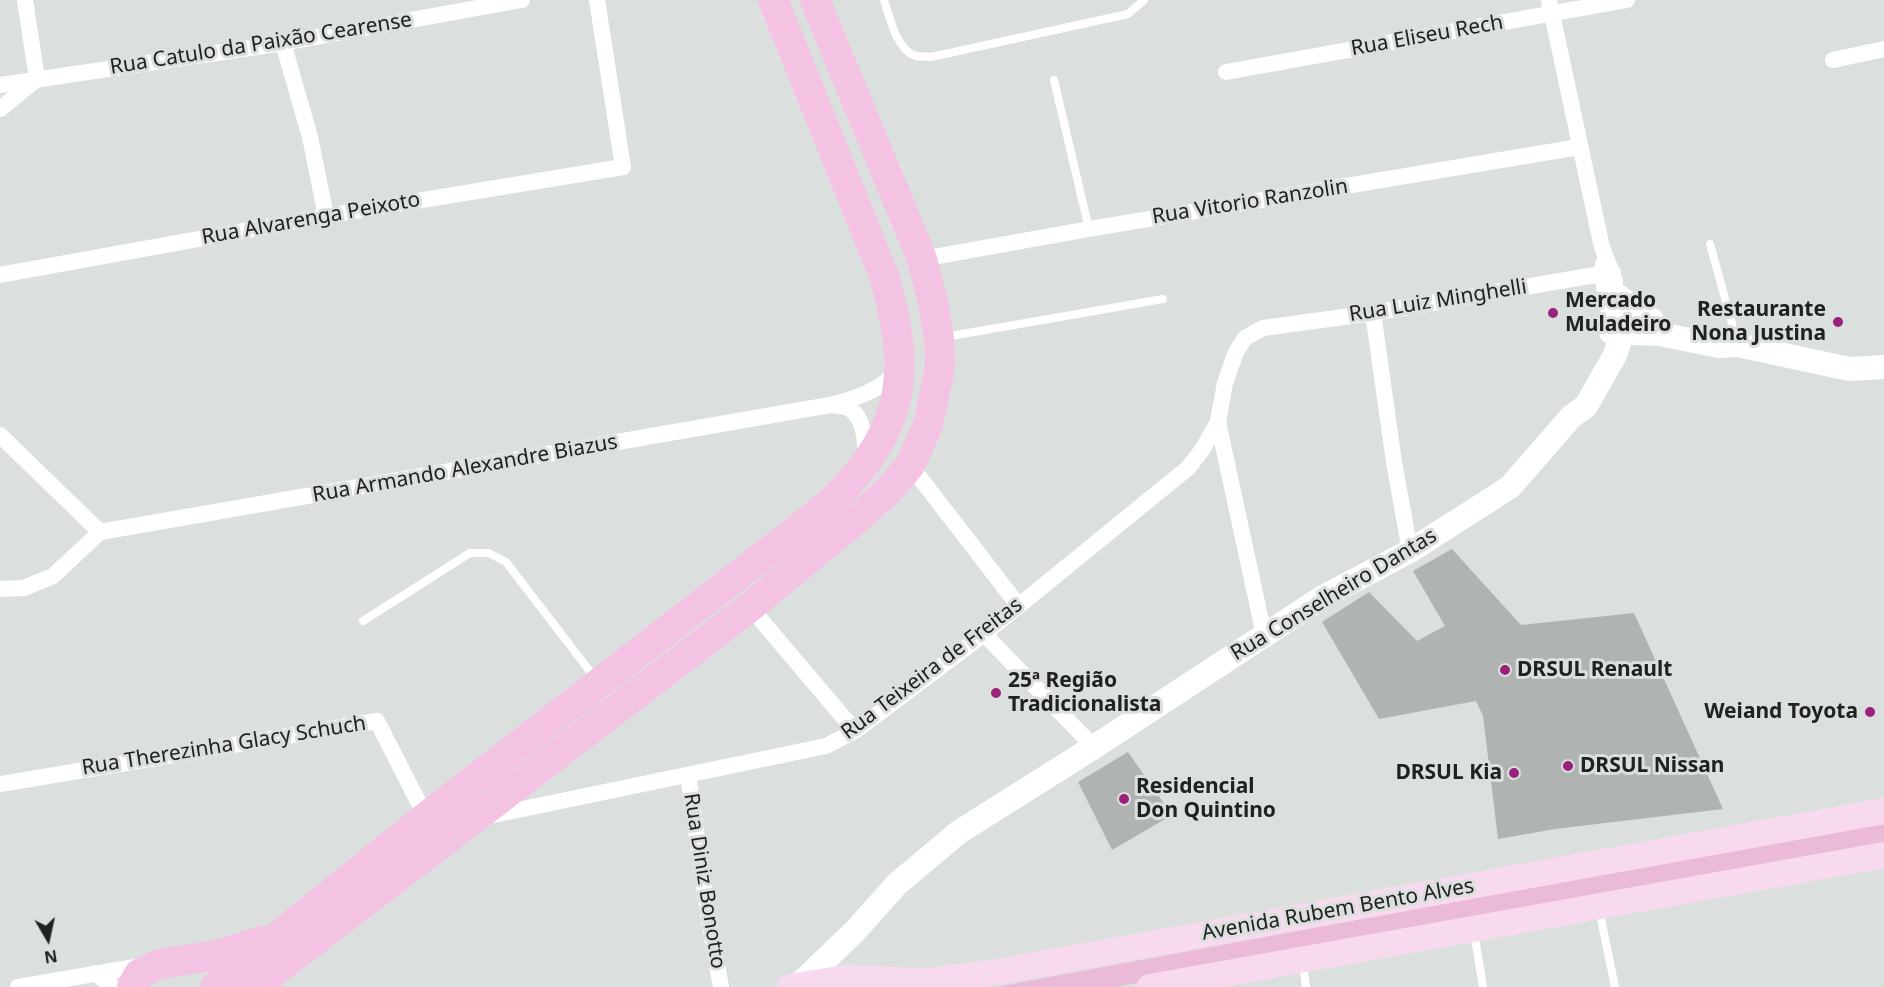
<!DOCTYPE html>
<html>
<head>
<meta charset="utf-8">
<style>
	body { margin:0 }
	#map { position:relative; width:1884px; height:987px; overflow:hidden; background:#dbe0de; font-family:"Noto Sans",sans-serif }
	canvas { display:block }
	.north { position:absolute; left:18px; top:909px; width:60px; height:60px; -webkit-text-stroke:4px #dbe0de; paint-order:stroke; rotate:171deg; font-size:16px; font-weight:700; line-height:24px; text-align:center; color:#202221 }
	.north::after { content:''; display:block; margin:auto; width:21px; height:27px; background:#202221; clip-path:polygon(50% 0,100% 100%,50% 72%,0 100%) }
</style>
</head>
<body>
<div id="map">
<canvas width="1884" height="987"></canvas>
<div class="north">N</div>
</div>
<script>
const ctx = document.querySelector('canvas').getContext('2d');
ctx.lineJoin = 'round';
function fillPath(path, color) { ctx.fillStyle = color; ctx.fill(path, 'evenodd'); }
function stroke(path, color, width, dash) { ctx.strokeStyle = color; ctx.lineWidth = width; ctx.lineCap = dash ? 'butt' : 'round'; ctx.setLineDash(dash || []); ctx.stroke(path); }
function label(font, color, halo, rows, align = 'center') {
  ctx.font = font + ' "Noto Sans",sans-serif'; ctx.lineWidth = 6; ctx.setLineDash([]); ctx.textBaseline = 'middle'; ctx.strokeStyle = halo; ctx.fillStyle = color; for (const [text, x, y, turn = 0] of rows) {
    ctx.save(); ctx.translate(x, y); ctx.rotate((+turn || 0) * Math.PI / 180); ctx.textAlign = isNaN(turn) ? turn : align; if (halo) ctx.strokeText(text, 0, 0); ctx.fillText(text, 0, 0); ctx.restore();
  }
}
const green = new Path2D(`
	M1884,822V844L1115,987H996Z`);
const building = new Path2D(`
	M1452,549L1521,625L1634,613L1723,809L1555,829L1498,839L1483,716L1476,701L1379,719L1322,622L1369,592L1417,641L1445,626L1413,571Z
	M1128,752L1172,815L1112,850L1078,782Z`);
const lane = new Path2D(`
	M884,0C889,16 897,51 916,56C921,57 926,56 931,57L1128,14L1144,0
	M1054,80L1089,229
	M1710,244L1737,342
	M945,337L1163,299
	M363,621L470,553H489L506,562L595,678
	M1599,909L1615,987
	M1474,932L1483,987
	M1303,964L1306,987`);
const street = new Path2D(`
	M1549,0C1566,81 1583,162 1601,243C1604,257 1612,268 1615,282
	M283,43L310,137L326,216
	M1833,60L1884,49
	M1226,72L1627,0
	M0,85L283,43L522,0
	M0,109L37,79L25,0
	M922,259L1089,229L1579,147
	M1603,264L1602,274L1610,321
	M0,275L326,216L623,167L597,0
	M1373,313L1394,462L1410,551
	M831,405C837,406 845,406 850,409C865,419 865,443 866,458
	M1218,422L1264,635
	M0,435L100,532
	M910,465L1018,605
	M100,532L830,405C858,398 877,391 898,372
	M0,589L24,588L53,576L100,532
	M750,607L855,731
	M984,634L1094,747
	M688,775L709,921L721,987
	M0,784L377,721L426,817
	M484,817L826,746L855,731L984,634L1188,468L1202,450L1218,422L1225,383L1236,352L1245,338L1263,328L1373,313L1613,272
	M95,973L113,987
	M18,987L147,965`);
const secondary = new Path2D(`
	M1618,296L1652,320
	M1611,332L1660,334L1719,346L1738,345L1849,369L1884,367
	M800,984L855,931L897,884L959,832L1094,747L1323,597L1410,551L1510,487L1571,417L1586,406L1615,355L1623,331V319`);
const primary = new Path2D(`
	M790,987L845,978L928,981L991,973L1884,811
	M1150,987L1884,855`);
const highway = new Path2D(`
	M132,987L139,974L160,964L217,955L261,941
	M215,987L426,817L789,536C805,523 824,510 838,495C908,425 910,366 884,276L773,0
	M254,987L750,607L857,519L889,490L910,465L928,425L940,367L939,338L933,303L922,259L815,0`);
const markers = [
	[1553,313,6,"#9a227c"],
	[1838,322,6,"#9a227c"],
	[1505,670,6,"#9a227c"],
	[996,693,6,"#9a227c"],
	[1870,712,6,"#9a227c"],
	[1568,766,6,"#9a227c"],
	[1514,773,6,"#9a227c"],
	[1124,799,6,"#9a227c"]
];
const streetNames = [
	["Rua Eliseu Rech",1427,36,-10],
	["Rua Catulo da Paixão Cearense",261,44,-9],
	["Rua Vitorio Ranzolin",1250,202,-9],
	["Rua Alvarenga Peixoto",311,219,-10],
	["Rua Luiz Minghelli",1438,301,-9],
	["Rua Armando Alexandre Biazus",465,469,-10],
	["Rua Conselheiro Dantas",1334,595,-31],
	["Rua Teixeira de Freitas",932,669,-37],
	["Rua Therezinha Glacy Schuch",224,746,-9],
	["Rua Diniz Bonotto",704,881,81],
	["Avenida Rubem Bento Alves",1338,910,-10]
];
const poiNames = [
	["Mercado",1565,301],
	["Muladeiro",1565,325],
	["Restaurante",1826,310,"right"],
	["Nona Justina",1826,334,"right"],
	["DRSUL Renault",1517,670],
	["25ª Região",1008,681],
	["Tradicionalista",1008,705],
	["Weiand Toyota",1858,712,"right"],
	["DRSUL Nissan",1580,766],
	["DRSUL Kia",1502,773,"right"],
	["Residencial",1136,787],
	["Don Quintino",1136,811]
];
fillPath(green, '#ebbad9');
fillPath(building, '#afb4b2');
stroke(lane, '#fff', 8);
stroke(street, '#fff', 16);
stroke(secondary, '#fff', 24);
stroke(primary, '#f8daee', 26);
stroke(highway, '#f4c2e2', 30);
for (const [x, y, r, color] of markers) { const dot = new Path2D(); dot.arc(x, y, r, 0, 2 * Math.PI); ctx.fillStyle = color; ctx.fill(dot); stroke(dot, '#dbe0de', 2); }
label('21px', '#202221', '#dbe0de', streetNames);
label('bold 21px', '#202221', '#dbe0de', poiNames, 'left');
</script>
</body>
</html>
